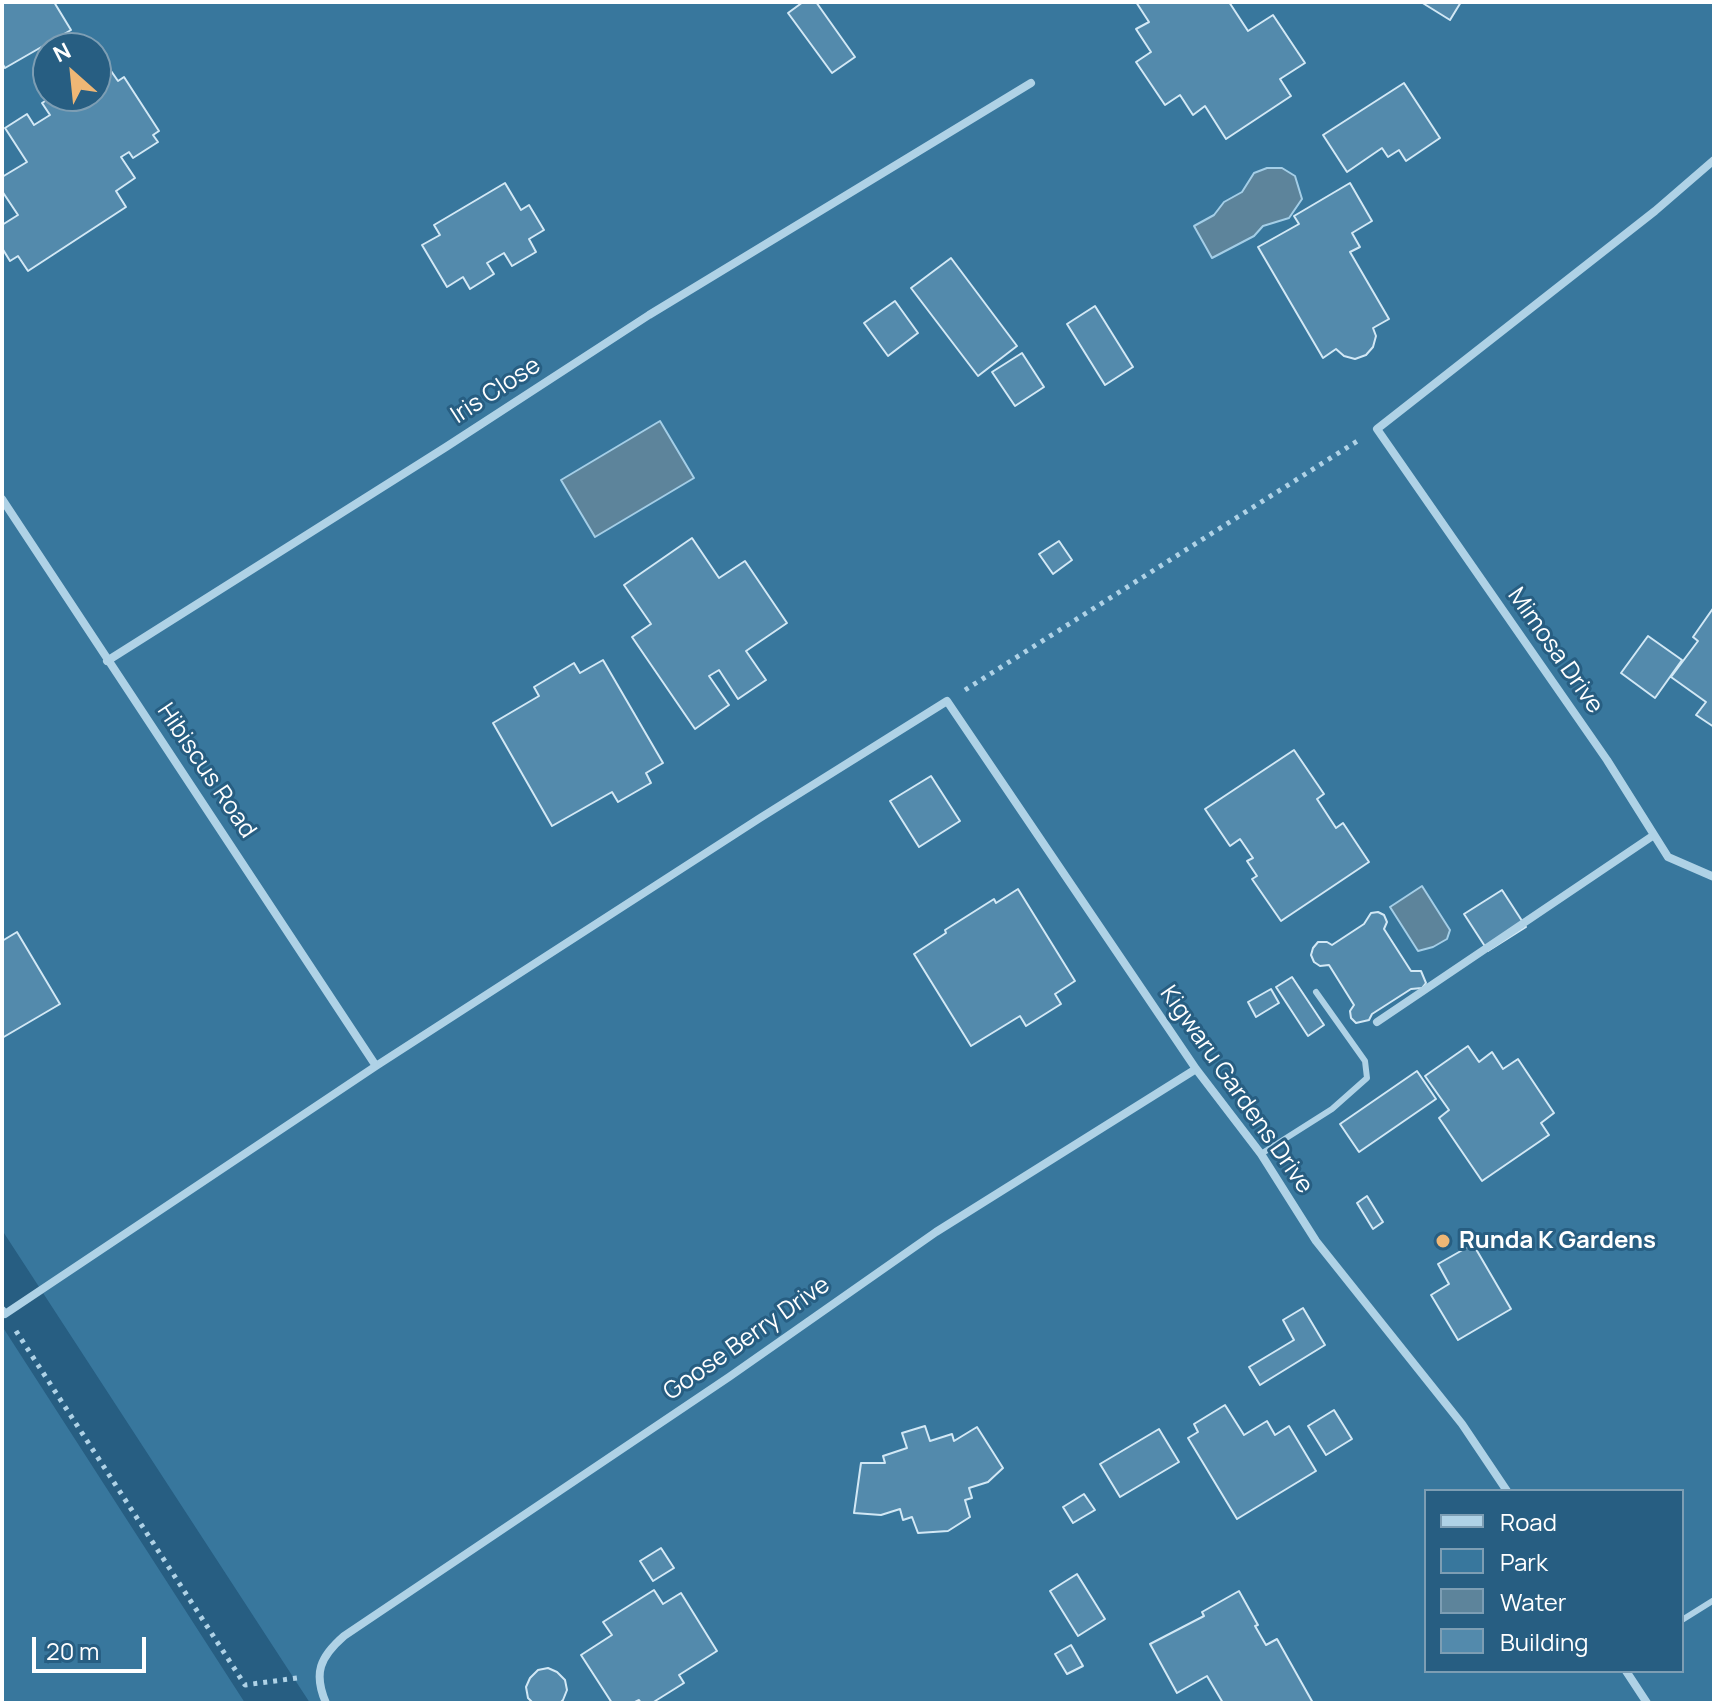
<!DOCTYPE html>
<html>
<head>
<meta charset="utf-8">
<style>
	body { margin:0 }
	#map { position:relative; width:1716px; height:1705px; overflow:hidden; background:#275e82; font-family:Manrope,sans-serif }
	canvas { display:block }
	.frame { position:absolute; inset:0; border:4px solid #fff; pointer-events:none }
	.legend { position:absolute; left:1424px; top:1489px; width:260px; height:184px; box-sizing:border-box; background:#275e82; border:2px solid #7d9eb4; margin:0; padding:10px 14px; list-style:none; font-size:24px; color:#fff }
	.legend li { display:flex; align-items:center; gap:16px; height:40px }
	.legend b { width:40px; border:2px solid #7d9eb4 }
	.north { position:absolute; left:32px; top:32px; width:80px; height:80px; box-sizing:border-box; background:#275e82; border:2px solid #7d9eb4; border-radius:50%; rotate:333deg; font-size:22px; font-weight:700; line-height:32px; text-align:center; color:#fff }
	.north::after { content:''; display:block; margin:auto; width:28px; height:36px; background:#efb775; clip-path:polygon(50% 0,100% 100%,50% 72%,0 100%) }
	.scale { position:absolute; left:32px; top:1637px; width:114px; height:36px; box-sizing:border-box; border:4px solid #fff; border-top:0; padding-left:10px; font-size:24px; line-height:28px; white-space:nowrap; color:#fff; -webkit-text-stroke:6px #275e82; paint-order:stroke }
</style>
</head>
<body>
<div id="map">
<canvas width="1716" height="1705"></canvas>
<div class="frame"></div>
<ul class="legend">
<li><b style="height:10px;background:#afd2e6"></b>Road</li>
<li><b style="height:22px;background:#38779d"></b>Park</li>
<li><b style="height:22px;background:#5d849b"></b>Water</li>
<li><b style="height:22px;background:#538aac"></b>Building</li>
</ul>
<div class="north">N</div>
<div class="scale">20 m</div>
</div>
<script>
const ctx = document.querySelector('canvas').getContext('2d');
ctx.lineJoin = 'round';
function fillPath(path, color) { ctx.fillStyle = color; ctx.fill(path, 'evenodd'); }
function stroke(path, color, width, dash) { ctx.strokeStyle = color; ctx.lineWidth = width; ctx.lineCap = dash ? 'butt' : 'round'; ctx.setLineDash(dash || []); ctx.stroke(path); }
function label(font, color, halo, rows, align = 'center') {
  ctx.font = font + ' Manrope,sans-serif'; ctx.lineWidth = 6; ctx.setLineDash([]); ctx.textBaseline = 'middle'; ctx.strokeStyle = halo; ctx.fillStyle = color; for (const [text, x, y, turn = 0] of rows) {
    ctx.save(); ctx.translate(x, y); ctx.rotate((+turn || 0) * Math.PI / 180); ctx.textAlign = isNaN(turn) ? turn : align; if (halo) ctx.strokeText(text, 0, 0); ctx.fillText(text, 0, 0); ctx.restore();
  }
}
const green = new Path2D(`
	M2,2H1714V1703H310L2,1230ZM48,48H96V96H48ZM1426,1491H1682V1671H1426Z
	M2,1326L245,1703H2Z`);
const water = new Path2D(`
	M1282,168L1295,176L1302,199L1289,218L1263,226L1254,236L1212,258L1194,226L1214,215L1224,202L1242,192L1254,173L1267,168Z
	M660,421L694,478L595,537L561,480Z
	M1422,886L1450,930L1447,939L1433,947L1418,951L1390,907Z`);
const building = new Path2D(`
	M2,2H54L71,30L5,68L2,63Z
	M803,2H816L855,57L832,73L788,13Z
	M1136,2H1229L1248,31L1273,15L1305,63L1280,79L1291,96L1226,139L1205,106L1193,115L1180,95L1165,105L1136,62L1151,52L1136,29L1149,22Z
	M1421,2H1461L1450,20Z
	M109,68L118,81L124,77L159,131L153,135L158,142L133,158L129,152L121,157L135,178L116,191L126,207L28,271L18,256L10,261L2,248V225L18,215L2,191V177L27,162L5,128L27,114L34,125L50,115L42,103L53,96H96V77Z
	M1404,83L1440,138L1406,161L1399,150L1388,157L1382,148L1347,172L1323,135Z
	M505,183L521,210L529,205L544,230L529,239L536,252L512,266L504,253L487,263L494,274L470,289L463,277L447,287L422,245L440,235L434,225Z
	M1350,183L1372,221L1352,233L1360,247L1350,252L1389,319L1373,328L1376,336L1373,347L1366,355L1355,359L1344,356L1336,349L1323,358L1258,247L1299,224L1294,216Z
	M951,258L1017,346L978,376L911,288Z
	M895,301L918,333L888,356L864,323Z
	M1095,306L1133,367L1105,385L1067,324Z
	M1022,353L1044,387L1015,406L992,372Z
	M692,538L719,578L745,561L787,623L746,651L766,680L738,699L719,670L709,676L729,705L695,729L632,637L651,624L624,585Z
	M1059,541L1072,560L1053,574L1039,554Z
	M1714,607V727L1696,715L1706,702L1671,677L1698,641L1693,637Z
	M1648,636L1682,660L1655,698L1621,673Z
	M603,660L663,763L646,773L651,783L618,802L612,792L552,826L493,723L539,696L534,687L574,663L580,673Z
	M1294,750L1324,794L1317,799L1336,828L1343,823L1369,862L1281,921L1252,879L1257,876L1247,861L1253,858L1240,839L1230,846L1205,809Z
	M931,776L960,821L919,847L890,801Z
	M1018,889L1075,981L1055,994L1061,1004L1026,1026L1020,1016L971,1046L914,954L946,933L945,930L994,899L996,903Z
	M1502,890L1526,927L1488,951L1464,914Z
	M1378,912L1384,915L1387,922L1384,929L1411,971H1421L1426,983L1422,988L1411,989L1372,1014L1369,1020L1356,1023L1351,1018L1350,1011L1354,1005L1329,965L1320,966L1314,962L1311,955L1313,948L1318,942H1327L1332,945L1364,924L1371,913Z
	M17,932L60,1004L2,1038V941Z
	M1292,977L1324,1025L1308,1036L1276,987Z
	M1271,989L1279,1003L1256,1017L1248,1002Z
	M1468,1046L1479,1062L1492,1052L1503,1069L1518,1059L1554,1113L1541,1123L1549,1135L1482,1181L1439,1118L1449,1110L1425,1076Z
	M1417,1071L1436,1099L1359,1152L1340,1124Z
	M1367,1196L1383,1222L1373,1229L1357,1203Z
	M1473,1244L1511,1309L1458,1340L1431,1295L1449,1284L1438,1264Z
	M1303,1308L1325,1345L1260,1385L1249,1367L1294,1340L1283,1320Z
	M1225,1405L1244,1435L1267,1421L1275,1435L1289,1426L1316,1471L1237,1519L1188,1438L1198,1432L1194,1424Z
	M1334,1410L1352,1439L1326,1455L1308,1426Z
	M925,1426L930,1441L952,1434L954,1441L977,1427L1003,1468L988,1482L969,1488L972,1498L965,1500L970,1517L948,1531L918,1533L912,1517L903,1520L900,1509L881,1515L854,1513L861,1463H885L883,1456L907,1448L902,1433Z
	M1159,1429L1179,1462L1120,1497L1100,1464Z
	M1084,1494L1095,1510L1073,1523L1063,1507Z
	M661,1548L674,1568L653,1581L640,1561Z
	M1077,1574L1105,1619L1078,1636L1050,1591Z
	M654,1590L663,1604L681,1593L717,1651L679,1675L684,1683L652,1703H641L639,1700L633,1703H612L581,1655L612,1635L603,1622Z
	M1239,1591L1258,1625L1255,1626L1266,1645L1277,1639L1313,1703H1223L1207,1676L1177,1693L1150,1644L1204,1616L1202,1612Z
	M1071,1645L1083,1666L1067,1674L1055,1654Z
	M548,1668L557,1672L565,1680L567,1690L563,1700L560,1703H533L528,1698L526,1687L530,1678L538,1670Z`);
const path = new Path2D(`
	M965,690L1359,440
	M16,1331L245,1685L297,1678`);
const service = new Path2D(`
	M1261,1154L1332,1109L1367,1078L1365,1061L1316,992
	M1682,1620L1714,1600`);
const minor = new Path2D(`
	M1714,160L1655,211L1377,429L1607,760L1668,857L1714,877
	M2,499L376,1066
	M107,661L446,447L649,315L1031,83
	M1377,1022L1654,835
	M2,1310L5,1314L376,1066L760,818L947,701L1196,1069L1261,1154L1316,1241L1462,1424L1507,1491
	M1626,1671L1647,1703
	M326,1703C313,1673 320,1657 344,1636L729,1377L936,1232L1196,1069`);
const markers = [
	[1443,1241,8,"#efb775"]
];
const streetNames = [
	["Iris Close",496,391,-33],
	["Mimosa Drive",1555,651,55],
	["Hibiscus Road",206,771,56],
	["Kigwaru Gardens Drive",1236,1090,55],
	["Goose Berry Drive",747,1339,-35]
];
const poiNames = [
	["Runda K Gardens",1459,1241]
];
fillPath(green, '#38779d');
fillPath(water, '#5d849b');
stroke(water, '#a4cee7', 2);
fillPath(building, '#538aac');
stroke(building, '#d2e8f5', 2);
stroke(path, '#afd2e6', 5, [4, 6]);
stroke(service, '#afd2e6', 6);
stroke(minor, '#afd2e6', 8);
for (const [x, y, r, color] of markers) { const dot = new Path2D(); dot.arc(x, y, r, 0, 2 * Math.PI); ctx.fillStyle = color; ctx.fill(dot); stroke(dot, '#275e82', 3); }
label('24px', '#fff', '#275e82', streetNames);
label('bold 24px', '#fff', '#275e82', poiNames, 'left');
</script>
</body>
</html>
